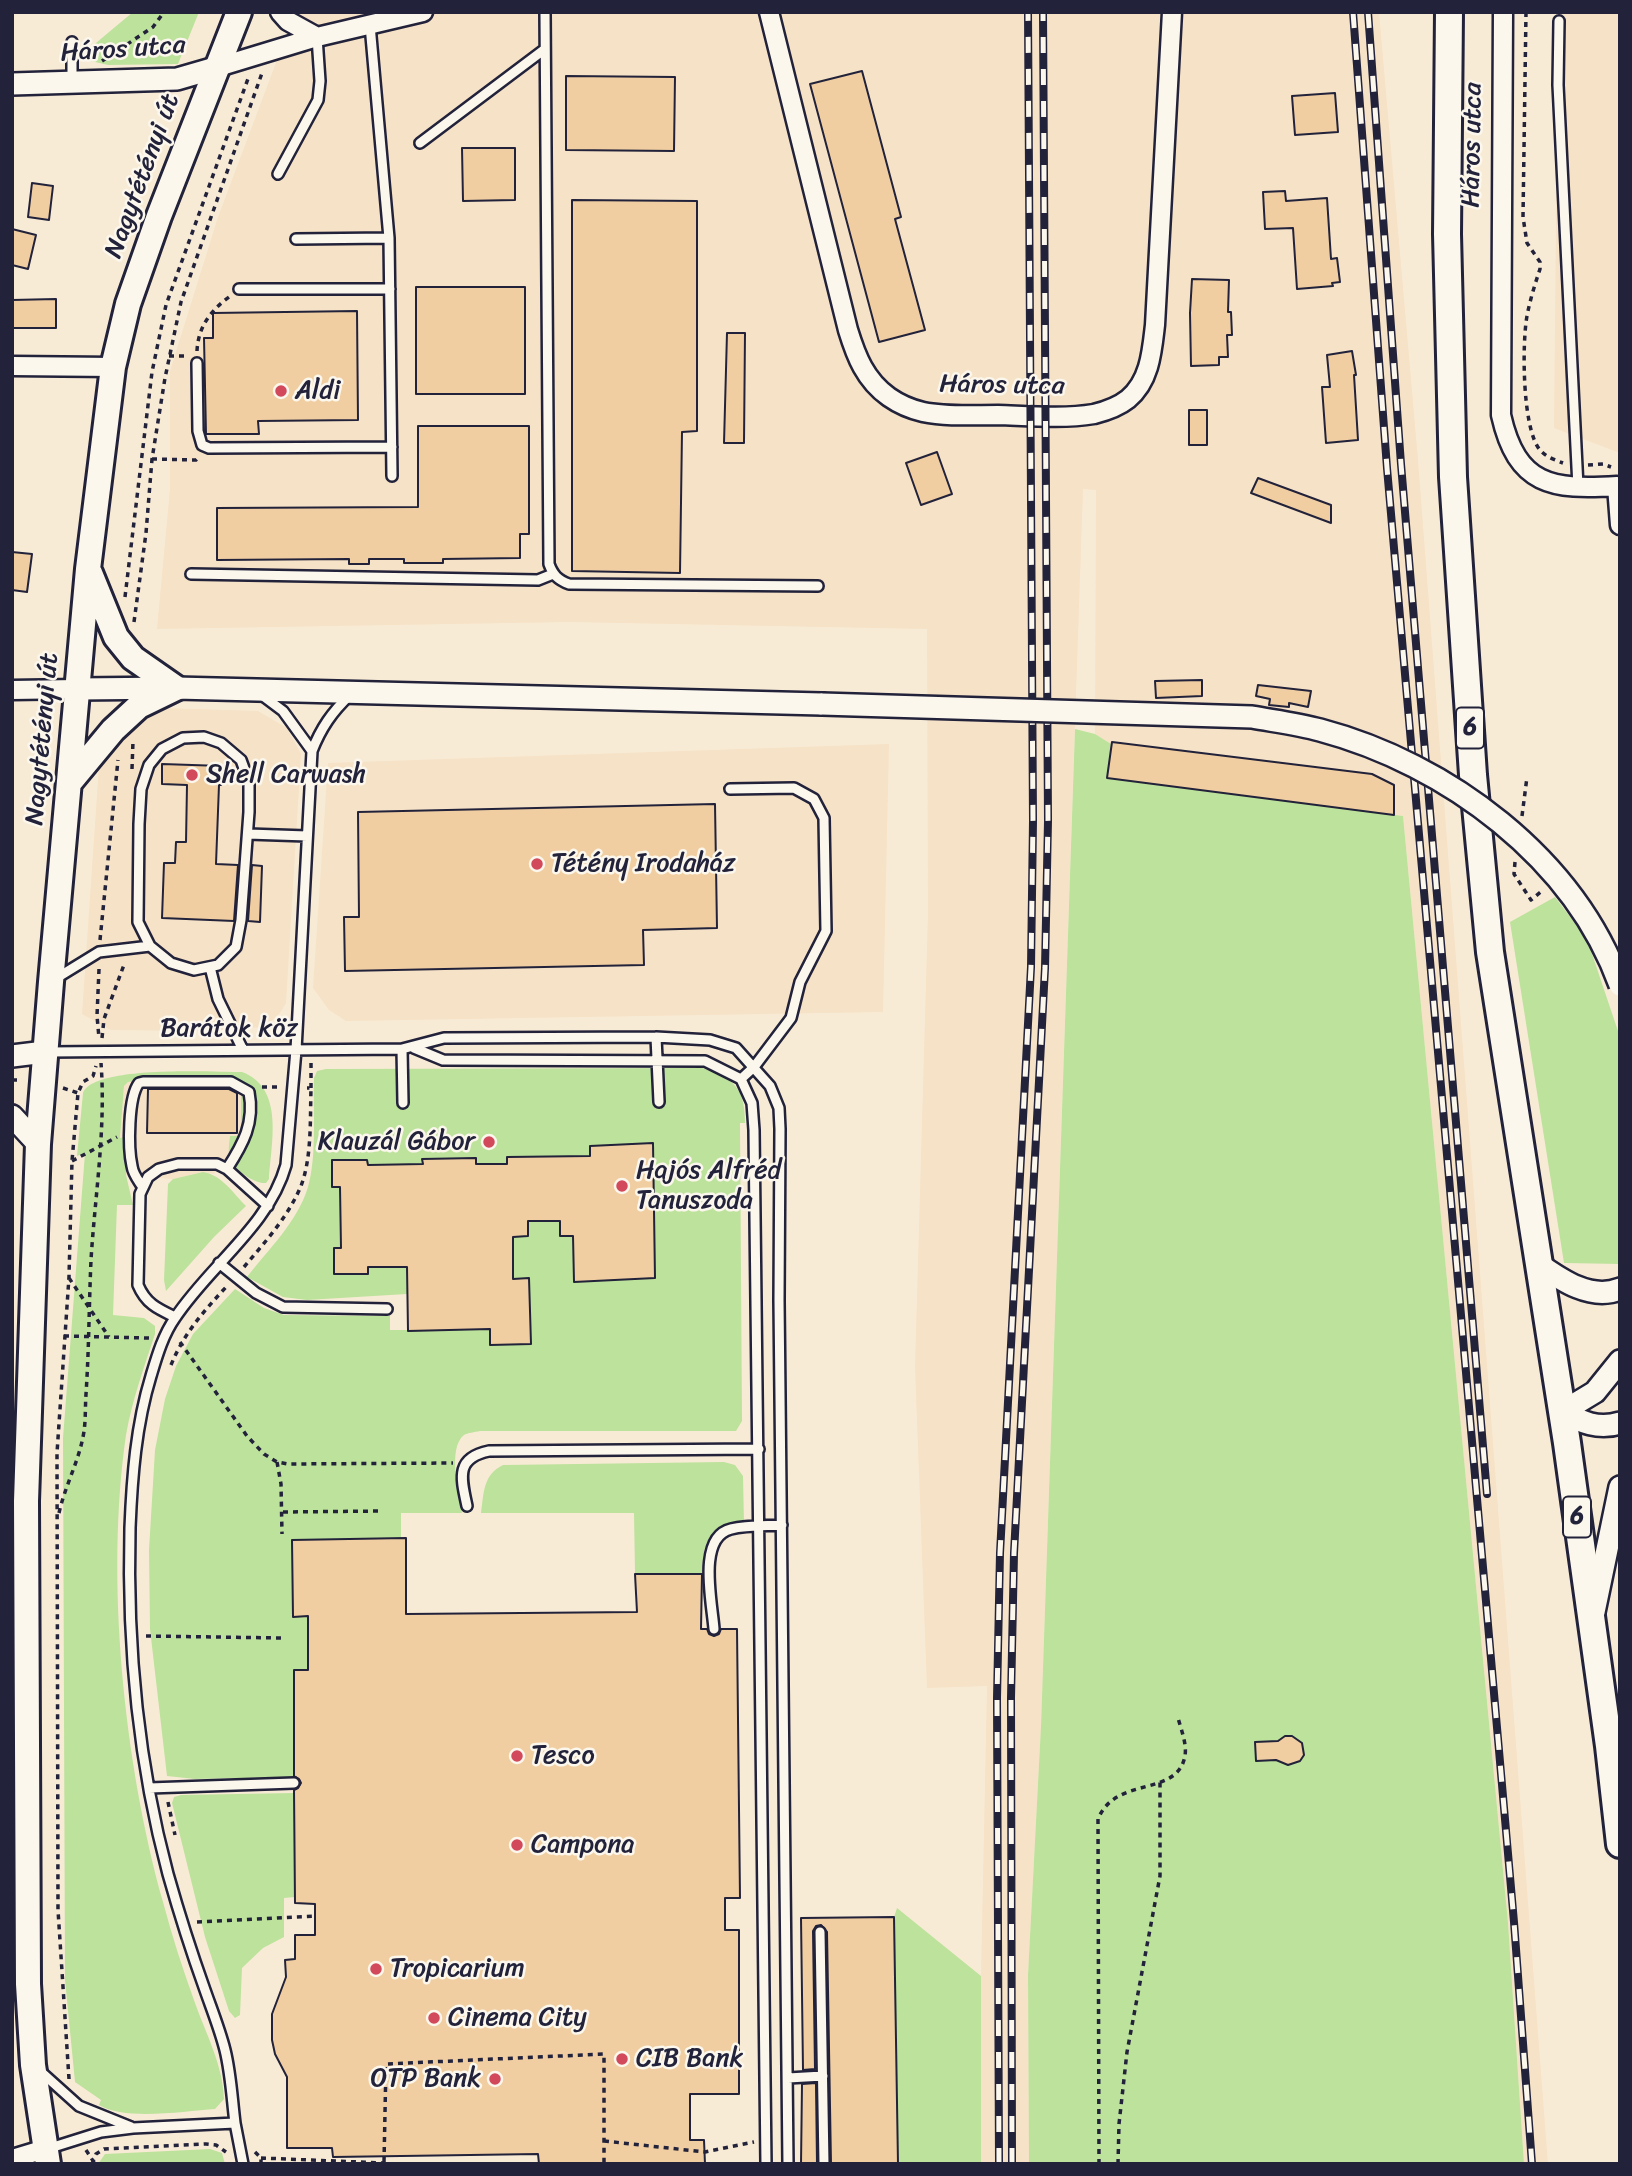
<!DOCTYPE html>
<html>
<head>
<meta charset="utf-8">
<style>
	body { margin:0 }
	#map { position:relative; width:1632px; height:2176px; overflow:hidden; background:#f8ebd6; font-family:Sriracha,sans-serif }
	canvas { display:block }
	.frame { position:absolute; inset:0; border:14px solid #22223b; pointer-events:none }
</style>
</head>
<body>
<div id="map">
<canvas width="1632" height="2176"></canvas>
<div class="frame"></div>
</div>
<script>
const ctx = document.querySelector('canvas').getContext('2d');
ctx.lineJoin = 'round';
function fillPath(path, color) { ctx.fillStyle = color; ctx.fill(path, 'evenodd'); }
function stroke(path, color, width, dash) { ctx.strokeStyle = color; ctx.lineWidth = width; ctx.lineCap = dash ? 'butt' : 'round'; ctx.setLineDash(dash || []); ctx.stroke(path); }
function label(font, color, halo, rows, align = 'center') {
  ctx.font = font + ' Sriracha,sans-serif'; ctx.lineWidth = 5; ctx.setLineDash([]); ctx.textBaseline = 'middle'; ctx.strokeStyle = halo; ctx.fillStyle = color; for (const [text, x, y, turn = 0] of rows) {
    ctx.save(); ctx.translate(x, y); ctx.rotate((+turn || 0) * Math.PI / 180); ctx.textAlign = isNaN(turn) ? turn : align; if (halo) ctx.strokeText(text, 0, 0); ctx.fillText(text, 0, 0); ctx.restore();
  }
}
const built = new Path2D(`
	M295,12H1379L1418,460L1548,2164H1524L1508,1923L1403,816L1107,778L1111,744L1095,734L1096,490L1083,489L1041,1726L1028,1975L1029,2164H981V1976L987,1686L927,1688L915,1367L928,913L927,629L570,622L157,629L170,489V371L218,217Z
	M1558,12H1620V453L1554,428Z
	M163,708L258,711L287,728L301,754L286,1003L280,1013L265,1027L193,1031L111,1030L82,1014L99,766L132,721Z
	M889,744L883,1012L346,1021L329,1010L313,988L328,763Z
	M141,1080H236L239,1082L241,1088V1136H230L229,1157L214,1174L203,1172L173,1179L126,1175L120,1139L124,1086L128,1082Z`);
const green = new Path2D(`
	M133,12H199L178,64L108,65L78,58Z
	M1075,729L1095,734L1111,744L1107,778L1403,816L1508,1923L1524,2164H1029L1028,1975L1041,1726Z
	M1555,897L1587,939L1620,1037V1264L1564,1263L1510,922Z
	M702,1068C734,1078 745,1088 745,1123H740L742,1421L736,1431H480C475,1432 467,1433 464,1435C447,1448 459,1496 462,1513H401V1538L292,1540L293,1616L308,1617V1670H294V1777L195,1779L167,1776L150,1629L149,1550L155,1450L165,1399L176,1366L193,1334L235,1289L264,1308L284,1315L390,1316V1330H408L407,1294L307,1300L283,1297L247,1277C268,1250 298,1221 308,1187C317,1156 313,1111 314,1078L317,1071L326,1069Z
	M242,1072C285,1088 271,1144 269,1179L266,1183C254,1184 235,1170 230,1159C228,1153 229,1143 230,1136H241V1088L236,1080H141L128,1082L124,1086L120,1138L126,1136V1175L133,1205H117L113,1315L144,1318L155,1326V1334C144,1367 132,1401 126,1435C105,1579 124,1763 163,1902C172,1936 183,1970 195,2003C206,2034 223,2065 224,2099L215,2109C185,2111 125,2121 99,2105L101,2100L75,2082L65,1980L63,1438L85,1153L77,1156L83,1093C93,1065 213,1072 242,1072Z
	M203,1172C222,1175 233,1193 246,1206L214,1237L166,1291L164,1280L168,1184L173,1179Z
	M724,1462L735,1465L743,1476L744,1524C708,1527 703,1541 702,1574H635L634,1513H481C484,1492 483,1475 503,1465Z
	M294,1793L295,1897L284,1898V1937L263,1948L242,1968L240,2015L235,2018L229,2011L205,1937L172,1803L174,1797L181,1795Z
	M897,1908L981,1976V2164H898L894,1917Z
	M210,2149L222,2153L225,2164H98L105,2154Z`);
const building = new Path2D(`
	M862,71L901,217L895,219L925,330L879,342L810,84Z
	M566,76L675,77L674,151L566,150Z
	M1335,93L1338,132L1295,135L1292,96Z
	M462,148H515V200L463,201Z
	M32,183L53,186L49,220L28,217Z
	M1285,191L1286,201L1327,198L1331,259L1337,258L1340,282L1332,283L1333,286L1297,289L1293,228L1265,229L1263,192Z
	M572,200L697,201V431L682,432L680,573L572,571Z
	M12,229L36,235L28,269L12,265Z
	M1192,279L1229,280L1228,312H1231L1232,335H1227L1228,357H1219V365L1191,366L1190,313Z
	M416,287H525V394H416Z
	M56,299V328H12V300Z
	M357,311L358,420L258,421L259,434H206L204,338H213V313Z
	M727,333H745L744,443H724Z
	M1352,351L1356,375H1354L1358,440L1326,443L1322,387H1330L1327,355Z
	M1189,410H1207V445H1189Z
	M418,426H529V534H520V558L443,559V563H404V559H369V564H349V559L217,560V508L418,507Z
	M937,452L952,494L921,505L906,463Z
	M1258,478L1331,505V523L1251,493Z
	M12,552L32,554L27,592L12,590Z
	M1202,680V696L1156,698L1155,681Z
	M1258,685L1311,691L1308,707L1289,703V707L1269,705L1270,699L1256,696Z
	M1112,742L1372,774L1394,785V815L1107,778Z
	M162,764L222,766L221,785H219L216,864L238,865L234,921L162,918L164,863H175L176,842H186L187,785L162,784Z
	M715,804L717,928L643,930L644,965L345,971L344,917H359L358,812Z
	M252,865L262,866L260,922L248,921Z
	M148,1089H229L237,1093V1133H147Z
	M653,1143L655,1278L574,1282L573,1236H560V1221H528V1236L513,1237V1279L529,1278L531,1344L490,1345V1329L408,1331L407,1267H368V1274H334V1248H341L340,1187H332V1160H367L368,1165L423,1164L422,1159L476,1158V1164H507V1157L590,1156V1146Z
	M406,1538V1614L637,1612L635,1574H702L701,1629H707L709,1634L714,1636L719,1634L721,1629H737L740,1898H725V1930H739V2094H690V2140H704L705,2164H539L538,2154L333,2157L332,2148H287V2077L275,2054L272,2040V2014L286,1977L285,1960L295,1959V1935H315V1904L295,1903L294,1790L298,1788L301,1783L299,1779L294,1776V1670H308V1616L293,1617L292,1540Z
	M1285,1736H1292L1302,1743L1304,1755L1300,1761L1288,1765L1276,1760L1256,1761L1255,1742L1278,1741Z
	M894,1917L898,2164H831L827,1932L821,1925L816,1926L813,1931L815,2069L803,2070L801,1918Z
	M816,2083L817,2164H801L802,2084Z`);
const path = new Path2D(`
	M1526,12L1523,217L1527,243L1540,262V269C1535,284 1530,300 1527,316C1522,343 1522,429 1540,450C1546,457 1555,460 1563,463
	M102,61L153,27L164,12
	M197,351C198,327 211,310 229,297
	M169,356H185
	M152,459L196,460L198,458
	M1588,465L1603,464L1611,467
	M125,597L152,372L166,305L249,76
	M134,622L146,533L152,459L165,378L181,302L262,73
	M132,769L133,741
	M1522,816L1527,777
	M1515,862L1514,874L1531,900L1543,890
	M100,940L118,760
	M99,969L97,1016L99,1038
	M102,1038L104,1019L125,962
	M12,1080H22
	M262,1087H278
	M63,1088L78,1093
	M311,1088V1062
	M72,1161L117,1137
	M244,1267C265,1242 288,1217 301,1186C312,1157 310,1119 311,1088H307
	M69,1278L109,1337
	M64,1336L149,1338
	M180,1342L247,1436L264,1454L277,1462L288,1464L453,1463
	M171,1365C184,1333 204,1311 227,1286
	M277,1462L281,1484L282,1534
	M283,1512L383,1511
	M59,1513C65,1486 78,1463 83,1437C86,1423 85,1408 86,1394C89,1349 89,1305 91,1260C95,1195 106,1129 101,1063
	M146,1636L284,1638
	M168,1802L175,1835
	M197,1922L315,1916
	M69,2079L58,1910L57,1453L69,1277L72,1161L78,1093L83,1082L93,1076L96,1066
	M604,2141L705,2152L754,2142
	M86,2150L95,2164
	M255,2152L261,2158V2164
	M261,2158L384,2163
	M384,2162L386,2064L604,2054V2164
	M92,2164L96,2154L104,2149L206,2144L216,2145L226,2152
	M1099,2164L1098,1819C1116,1775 1177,1798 1185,1756C1187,1744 1181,1729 1178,1718
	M1118,2164L1119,2124L1127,2052L1160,1876V1782`);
const service = new Path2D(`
	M545,12L549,564C553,575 558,580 569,584L818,586
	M1559,21L1558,85L1578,487
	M370,25L389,238L392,476
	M72,80V42
	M420,143L545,49
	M278,174L318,100L320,81L317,37
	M296,239L389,238
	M239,289H390
	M197,363L198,431L202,445L209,448L392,447
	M191,574L538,580L553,574
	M263,696L283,711L312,751
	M204,737L221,743L241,760L249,782V812L241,920L236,947L218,965L194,970L171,963L150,946L138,922L139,824L141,789L149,765L162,749L183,738Z
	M730,789L794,788L814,799L824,818L826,931L800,982L791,1018L754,1067L741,1079
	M248,834L307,836
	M210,967L218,999L243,1050
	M55,979L99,952L150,946
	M656,1037L659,1102
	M414,1048L443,1060L705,1061L741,1079
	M402,1049L403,1103
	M48,1052L402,1049L444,1038L656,1037L710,1040L736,1048L770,1086L779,1108L780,1129L779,1300L788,2164
	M741,1079L752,1103L754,1130L766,2164
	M142,1186C138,1180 133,1174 132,1166C128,1148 128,1097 139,1083L143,1082H231L249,1092C255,1123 243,1144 227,1169
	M219,1263L256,1293L283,1307L387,1309
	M175,1317C158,1309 146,1304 138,1285L140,1194L148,1177L159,1169L178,1164H217L227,1169L268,1206
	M467,1506C461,1478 455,1458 489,1451L759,1449
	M714,1629C712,1602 697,1537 731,1529C747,1525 766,1526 782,1525
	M149,1788L294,1783
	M820,1932L824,2164
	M40,2071L79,2106L131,2127
	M788,2078L823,2076
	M235,2123L243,2164
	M47,2149L101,2132L133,2128L235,2123C232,2099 231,2074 225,2050C220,2030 212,2010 205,1990C191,1951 179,1913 168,1874C138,1762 127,1643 130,1528C132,1477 136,1425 151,1376C157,1356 163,1335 175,1318C209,1266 269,1226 286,1165L296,1050L312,751C321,728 332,712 350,695`);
const minor = new Path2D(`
	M280,12L288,21L317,37
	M769,12L848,330C856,356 865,380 889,397C899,404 910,409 923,412C947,417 973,415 998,415C1029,416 1063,419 1094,414C1106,411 1118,407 1128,399C1150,381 1152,351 1155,325L1172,12
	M1503,12L1501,415C1517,486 1552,490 1617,486L1620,525
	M215,68L317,37L423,12
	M12,366L113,367
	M12,690L77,689
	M12,2159L45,2149`);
const tertiary = new Path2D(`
	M12,84L177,79L215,68
	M77,689L176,688L822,704
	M12,1056L45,1052
	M12,1116L38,1144
	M1537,1263C1560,1279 1590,1301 1620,1289
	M1562,1412L1595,1392L1620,1361
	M1562,1412C1582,1422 1598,1430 1620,1423
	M1594,1612L1620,1487`);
const secondary = new Path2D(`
	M69,783L113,730L139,706L176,688L133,658L116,637L90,573
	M48,2164L33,2065L28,1984L26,1501L38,1144L51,982L88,569L113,367L128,304L159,216L239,12`);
const primary = new Path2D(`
	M1449,12L1447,234L1453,477L1473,775L1490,952L1567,1443L1609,1746L1620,1844`);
const rail = new Path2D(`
	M1353,12L1387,468L1514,1922L1532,2164
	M1368,12L1401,464L1487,1494
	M999,2164L997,1698L1000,1553L1031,967L1033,821L1028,12
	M1012,2164L1011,1698L1014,1553L1045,968L1048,821L1043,12`);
const tertiaryBridge = new Path2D(`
	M822,704L1252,717C1274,721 1298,724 1320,730C1448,764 1574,858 1620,985`);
const markers = [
	[281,391,7,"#d1495b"],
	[192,775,7,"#d1495b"],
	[537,864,7,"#d1495b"],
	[489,1142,7,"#d1495b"],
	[622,1186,7,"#d1495b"],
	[517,1756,7,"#d1495b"],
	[517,1845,7,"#d1495b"],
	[376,1969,7,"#d1495b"],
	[434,2018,7,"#d1495b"],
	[622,2059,7,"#d1495b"],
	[495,2079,7,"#d1495b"]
];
const shields = [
	[1470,728,28],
	[1577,1517,28]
];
const shieldNames = [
	["6",1470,728],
	["6",1577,1517]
];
const streetNames = [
	["Háros utca",123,50,-4],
	["Háros utca",1473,145,-89],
	["Nagytétényi út",143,176,-70],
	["Háros utca",1002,386,1],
	["Nagytétényi út",43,739,-85],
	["Barátok köz",229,1029]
];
const poiNames = [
	["Aldi",295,391],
	["Shell Carwash",206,775],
	["Tétény Irodaház",551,864],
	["Klauzál Gábor",475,1142,"right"],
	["Hajós Alfréd",636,1171],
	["Tanuszoda",636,1201],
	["Tesco",531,1756],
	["Campona",531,1845],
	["Tropicarium",390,1969],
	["Cinema City",448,2018],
	["CIB Bank",636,2059],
	["OTP Bank",481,2079,"right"]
];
fillPath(built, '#f6e2c6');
fillPath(green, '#bde29c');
fillPath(building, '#f0cea1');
stroke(building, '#22223b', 2);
stroke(service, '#22223b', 14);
stroke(minor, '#22223b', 23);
stroke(tertiary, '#22223b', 26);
stroke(secondary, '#22223b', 30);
stroke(primary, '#22223b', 32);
stroke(path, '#22223b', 3.5, [5, 5]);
stroke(service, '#fbf7ec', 9);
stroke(minor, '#fbf7ec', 18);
stroke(tertiary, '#fbf7ec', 21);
stroke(secondary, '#fbf7ec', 24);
stroke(primary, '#fbf7ec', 26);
stroke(rail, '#22223b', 8);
stroke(rail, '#fbf7ec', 5, [16]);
stroke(tertiaryBridge, '#22223b', 26, []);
stroke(tertiaryBridge, '#fbf7ec', 21);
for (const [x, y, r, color] of markers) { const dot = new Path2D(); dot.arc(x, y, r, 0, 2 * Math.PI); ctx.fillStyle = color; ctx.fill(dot); stroke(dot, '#fbf7ec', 2.5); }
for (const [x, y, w] of shields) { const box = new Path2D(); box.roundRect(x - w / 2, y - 20.5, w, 41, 5); ctx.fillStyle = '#fbf7ec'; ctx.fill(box); stroke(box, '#22223b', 2); }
label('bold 24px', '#22223b', null, shieldNames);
label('26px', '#22223b', '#fbf7ec', streetNames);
label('26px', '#22223b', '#fbf7ec', poiNames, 'left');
</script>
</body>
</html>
